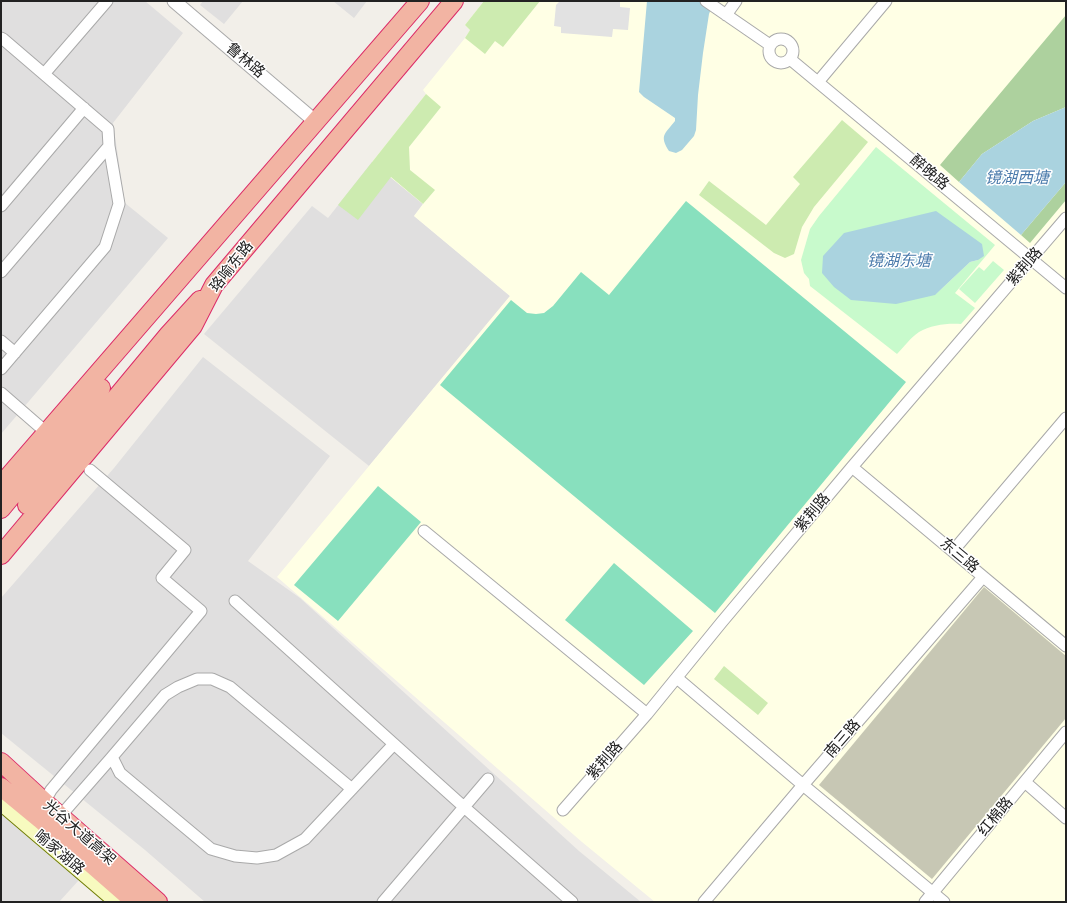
<!DOCTYPE html>
<html>
<head>
<meta charset="utf-8">
<style>
	body { margin:0 }
	#map { position:relative; width:1067px; height:903px; overflow:hidden; background:#f2efe9; font-family:Signika,sans-serif }
	canvas { display:block }
	.frame { position:absolute; inset:0; border:2px solid #222; pointer-events:none }
</style>
</head>
<body>
<div id="map">
<canvas width="1067" height="903"></canvas>
<div class="frame"></div>
</div>
<script>
const ctx = document.querySelector('canvas').getContext('2d');
ctx.lineJoin = 'round';
function fillPath(path, color) { ctx.fillStyle = color; ctx.fill(path, 'evenodd'); }
function stroke(path, color, width, dash) { ctx.strokeStyle = color; ctx.lineWidth = width; ctx.lineCap = dash ? 'butt' : 'round'; ctx.setLineDash(dash || []); ctx.stroke(path); }
function label(font, color, halo, rows, align = 'center') {
  ctx.font = font + ' Signika,"Noto Sans SC",sans-serif'; ctx.lineWidth = 3; ctx.setLineDash([]); ctx.textBaseline = 'middle'; ctx.strokeStyle = halo; ctx.fillStyle = color; for (const [text, x, y, turn = 0] of rows) {
    ctx.save(); ctx.translate(x, y); ctx.rotate((+turn || 0) * Math.PI / 180); ctx.textAlign = isNaN(turn) ? turn : align; if (halo) ctx.strokeText(text, 0, 0); ctx.fillText(text, 0, 0); ctx.restore();
  }
}
const residential = new Path2D(`
	M1,1H145L183,33L113,123L125,203L168,238L1,434Z
	M203,1H243L224,24L200,5Z
	M333,1H367L354,18Z
	M372,162L423,204L414,216L510,296L369,466L204,334L312,206L328,218Z
	M203,357L330,456L248,561L300,598L579,851L641,902H205L145,850L1,733V598L114,468Z
	M1,805L21,822L79,880L59,902H1Z`);
const education = new Path2D(`
	M484,1H1066V902H655L582,842L277,577L510,296L414,216L423,204L372,162L426,94L423,90L465,38L470,30L465,25Z`);
const construction = new Path2D(`
	M984,587L1066,656V718L932,879L819,785Z`);
const grass = new Path2D(`
	M484,1H540L503,47L495,41L485,54L465,38L470,30L465,25Z
	M426,94L441,107L409,147L410,170L435,190L423,204L391,177L358,220L338,205Z
	M842,120L868,142L814,207L802,227L794,254L785,258L774,253L699,195L709,181L766,225L800,184L793,177Z
	M724,666L768,703L758,715L714,679Z`);
const forest = new Path2D(`
	M1066,15V107L1033,121L982,154L959,182L940,165Z
	M1066,182V200L1030,243L1021,235Z`);
const park = new Path2D(`
	M876,147L995,245L955,293L975,308L961,324C947,323 931,325 919,332C911,337 903,348 897,354L810,286L809,279L804,273L801,260L810,229L819,216ZM982,244L978,260L970,262L935,295Z
	M993,261L1004,270L975,303L959,289L979,267L984,271Z`);
const pitch = new Path2D(`
	M686,201L906,382L715,613L440,385L511,300L527,313L536,314L544,313L553,306L581,272L609,295Z
	M378,486L421,522L338,621L294,585Z
	M614,563L693,631L644,685L565,620Z`);
const parking = new Path2D(`
	M560,1H620V7L630,8L628,30L613,29L612,37L561,33V27L554,26L556,5Z`);
const water = new Path2D(`
	M647,1H714L709,14L703,53L698,95L696,130L694,136L682,150L676,153L669,151C659,135 665,134 675,121V118L644,97L639,92Z
	M1066,107V182L1021,235L959,182L982,154L1033,121Z
	M936,211L982,244L984,256L978,260L970,262L935,295L896,304L851,300L834,287L822,273L823,256L844,233Z`);
const minor = new Path2D(`
	M706,1L770,45
	M726,15L736,1
	M1,38L3,39L108,129L109,146L1,272
	M769 51a12 12 0 1 1 24 0a12 12 0 1 1-24 0Z
	M790,59L1066,288
	M44,74L107,1
	M818,82L886,1
	M1,206L84,108
	M1,341L15,353
	M1,369L105,247L119,204L109,146
	M1,393L47,433
	M852,467L1066,646
	M424,531L647,714
	M953,551L1066,418
	M235,601L464,807L572,902
	M677,678L803,785L944,902
	M1025,782L1066,818
	M352,789L230,687L212,679H197L178,687L165,695L112,757L120,773L211,849L235,856L257,858L276,855L305,839L394,744
	M46,799L51,790L201,611L162,578L185,550L90,470
	M563,810L647,714L721,623L852,467L1066,218
	M63,813L112,757
	M383,902L488,779
	M704,902L803,785L983,577
	M925,902L1066,732`);
const tertiary = new Path2D(`
	M174,1L316,122`);
const secondary = new Path2D(`
	M1,803L117,902`);
const trunk = new Path2D(`
	M1,485L420,1
	M27,505L169,334L200,300
	M1,509L101,388
	M1,555L193,326L214,285L454,1
	M1,762L50,807L158,902
	M1,787L40,819L135,902`);
const streetNames = [
	["鲁林路",245,61,40],
	["醉晚路",929,173,40],
	["珞喻东路",232,267,-52],
	["紫荆路",1025,267,-49],
	["紫荆路",813,513,-50],
	["东三路",959,556,40],
	["南三路",843,739,-49],
	["紫荆路",605,761,-49],
	["红棉路",996,817,-50],
	["光谷大道高架",79,833,41],
	["喻家湖路",59,853,40]
];
const waterNames = [
	["镜湖西塘",1017,179],
	["镜湖东塘",899,262]
];
fillPath(residential, '#e0dfdf');
fillPath(education, '#ffffe5');
fillPath(construction, '#c7c7b4');
fillPath(grass, '#cdebb0');
fillPath(forest, '#add19e');
fillPath(park, '#c8facc');
fillPath(pitch, '#88e0be');
fillPath(parking, '#e2e2e2');
fillPath(water, '#aad3df');
stroke(minor, '#a9a9a9', 13);
stroke(tertiary, '#a9a9a9', 15);
stroke(secondary, '#707d05', 17);
stroke(trunk, '#dc2a67', 20);
stroke(minor, '#fff', 11);
stroke(tertiary, '#fff', 13);
stroke(secondary, '#f7fabf', 15);
stroke(trunk, '#f2b4a3', 18);
label('15px', '#222', '#fff', streetNames);
label('italic 16px', '#4a7aab', '#fff', waterNames);
</script>
</body>
</html>
